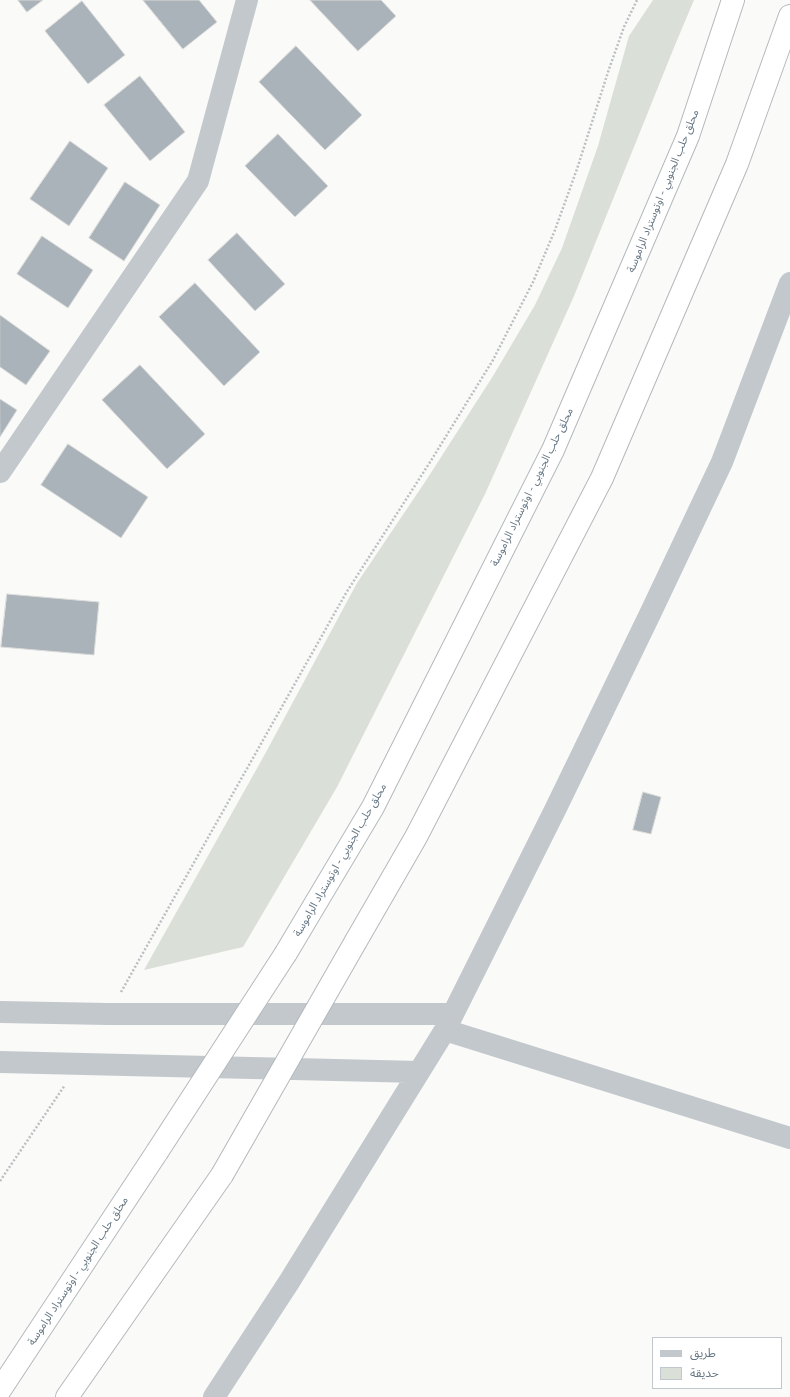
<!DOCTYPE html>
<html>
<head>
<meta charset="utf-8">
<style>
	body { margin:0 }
	#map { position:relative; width:790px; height:1397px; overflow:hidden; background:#fafaf8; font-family:"Public Sans","Noto Sans Arabic",sans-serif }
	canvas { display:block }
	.legend { position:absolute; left:652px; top:1337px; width:130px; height:52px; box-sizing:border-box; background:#fff; border:1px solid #c1c8cd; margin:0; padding:5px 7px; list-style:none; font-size:12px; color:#657683 }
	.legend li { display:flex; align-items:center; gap:8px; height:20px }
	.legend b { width:20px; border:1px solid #c1c8cd }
</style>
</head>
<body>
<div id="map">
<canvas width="790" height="1397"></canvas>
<ul class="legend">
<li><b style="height:5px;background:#c3c8cc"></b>طريق</li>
<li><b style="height:11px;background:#dadfd7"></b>حديقة</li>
</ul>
</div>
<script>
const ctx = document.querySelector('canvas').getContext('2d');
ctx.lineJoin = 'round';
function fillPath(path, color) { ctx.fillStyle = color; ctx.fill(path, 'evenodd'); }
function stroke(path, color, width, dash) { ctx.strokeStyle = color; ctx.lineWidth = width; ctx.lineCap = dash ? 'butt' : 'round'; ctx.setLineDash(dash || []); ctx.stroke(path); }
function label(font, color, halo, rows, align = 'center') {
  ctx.font = font + ' "Public Sans","Noto Sans Arabic",sans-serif'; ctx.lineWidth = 4; ctx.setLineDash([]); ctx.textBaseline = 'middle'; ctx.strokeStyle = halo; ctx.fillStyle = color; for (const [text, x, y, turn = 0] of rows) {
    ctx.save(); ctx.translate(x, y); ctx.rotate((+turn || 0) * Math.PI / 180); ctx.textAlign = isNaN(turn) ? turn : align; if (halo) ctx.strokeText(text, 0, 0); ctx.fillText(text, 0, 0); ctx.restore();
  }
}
const green = new Path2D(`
	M653,0H694L675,45L574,296L485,494L337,787L243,947L144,970L265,754L357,583L427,479L493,376L535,305L562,248L598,146L629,36Z`);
const building = new Path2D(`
	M18,0H43L27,12Z
	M143,0H199L217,22L183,49Z
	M310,0H381L396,16L358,51Z
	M82,1L125,55L88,84L45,31Z
	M296,46L362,115L325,150L259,82Z
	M140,76L185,132L150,161L104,105Z
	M278,134L328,186L295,217L245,166Z
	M70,141L108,168L69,226L30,199Z
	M125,182L160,205L124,261L89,238Z
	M237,233L285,284L255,311L208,260Z
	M42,236L93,270L68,308L17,274Z
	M195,283L260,352L224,386L159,317Z
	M0,315L50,351L26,385L0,367Z
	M140,365L205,434L167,469L102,400Z
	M0,399L17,410L0,437Z
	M68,444L148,497L121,538L41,485Z
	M7,594L99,602L94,655L1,647Z
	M643,792L661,797L651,834L633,830Z`);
const path = new Path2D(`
	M121,992L346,593L432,459L493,360L533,282L555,230L577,169L609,69L624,27L637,0
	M0,1181L65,1085`);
const street = new Path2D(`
	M0,472L198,181L247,0
	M0,1012L108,1014H453
	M445,1030L790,1138
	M0,1062L419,1072
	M214,1397L289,1282L445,1030L555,810L650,614L722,462L790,283`);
const highway = new Path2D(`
	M356,941L416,837L602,478L737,164L790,16
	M286,953L373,807L553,450L688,136L733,0
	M0,1390L157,1152
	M67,1397L222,1175`);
const highwayBridge = new Path2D(`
	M157,1152L286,953
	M222,1175L356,941`);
const streetNames = [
	["محلق حلب الجنوبي - اوتوستراد الراموسة",663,191,-68],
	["محلق حلب الجنوبي - اوتوستراد الراموسة",532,487,-64],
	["محلق حلب الجنوبي - اوتوستراد الراموسة",340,860,-60],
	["محلق حلب الجنوبي - اوتوستراد الراموسة",78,1271,-57]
];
fillPath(green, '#dadfd7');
fillPath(building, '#aab3b9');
stroke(building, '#dcdcda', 1);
stroke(highway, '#b4b9bd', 24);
stroke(path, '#bbbfc2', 2.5, [2, 2]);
stroke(street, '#c3c8cc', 22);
stroke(highway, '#fff', 22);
stroke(highwayBridge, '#b4b9bd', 24, []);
stroke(highwayBridge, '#fff', 22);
label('11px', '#657683', '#fff', streetNames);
</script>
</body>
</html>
